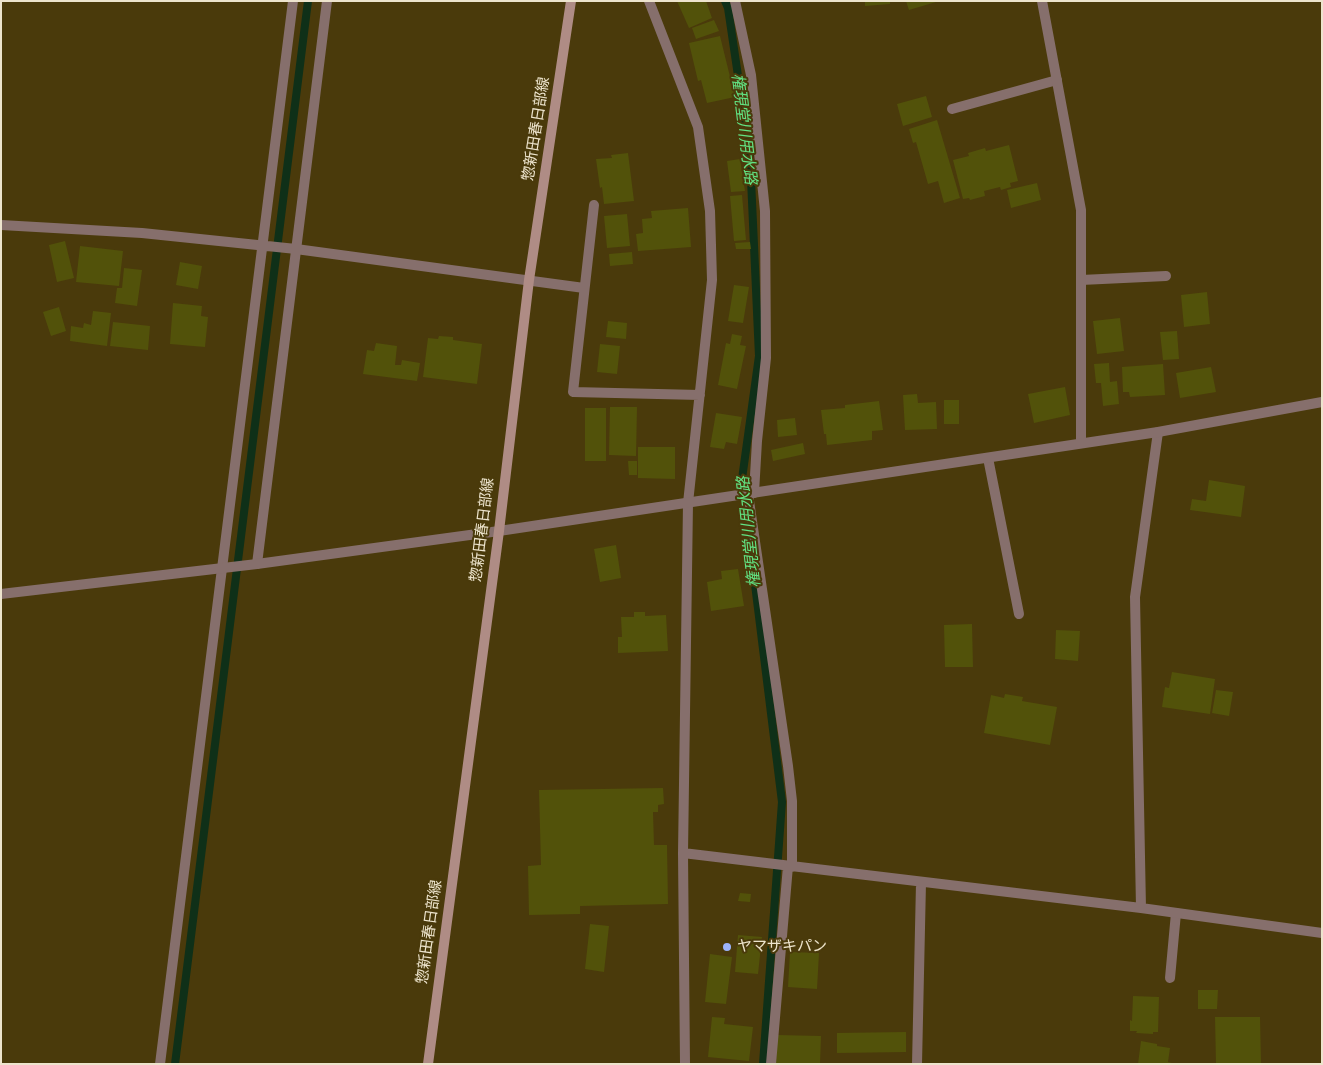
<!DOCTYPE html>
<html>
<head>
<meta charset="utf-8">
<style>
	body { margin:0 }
	#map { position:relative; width:1323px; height:1065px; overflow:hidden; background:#4a3a0b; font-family:Roboto,sans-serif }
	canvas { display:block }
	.frame { position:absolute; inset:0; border:2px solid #ede4cd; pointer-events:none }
</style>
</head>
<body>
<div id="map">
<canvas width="1323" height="1065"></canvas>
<div class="frame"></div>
</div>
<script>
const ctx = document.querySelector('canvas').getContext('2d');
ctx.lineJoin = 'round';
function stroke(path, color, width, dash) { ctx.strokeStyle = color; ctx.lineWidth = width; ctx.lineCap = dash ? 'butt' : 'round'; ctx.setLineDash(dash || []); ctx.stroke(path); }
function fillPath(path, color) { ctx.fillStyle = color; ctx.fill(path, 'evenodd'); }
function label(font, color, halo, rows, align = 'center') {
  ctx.font = font + ' Roboto,"Noto Sans JP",sans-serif'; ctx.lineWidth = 4; ctx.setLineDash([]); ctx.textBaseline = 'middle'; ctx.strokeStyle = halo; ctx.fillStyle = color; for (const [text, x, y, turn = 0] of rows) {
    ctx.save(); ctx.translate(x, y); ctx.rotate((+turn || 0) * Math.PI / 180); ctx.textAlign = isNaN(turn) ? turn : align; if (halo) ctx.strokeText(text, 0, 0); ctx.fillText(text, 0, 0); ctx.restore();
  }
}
const stream = new Path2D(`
	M725,1L728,8L750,157L759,356L742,479L745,497
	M749,536L782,802L763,1064
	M175,1064L308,1`);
const building = new Path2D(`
	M677,1H706L712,18L689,28Z
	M865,1H890V4L865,6Z
	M906,1H936V2L909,10Z
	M714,20L719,31L696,39L692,28Z
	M720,36L735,97L707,103L701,80L698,81L689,43Z
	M926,96L932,117L903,126L897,104Z
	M937,120L960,198L944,203L938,181L928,184L916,142L913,143L909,129Z
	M1009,145L1018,181L1010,183L1011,187L1001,190L1000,187L984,191L985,196L970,200L969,198L963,199L953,160L969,156L968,153L985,148L986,151Z
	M628,153L634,201L604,204L602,187L600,188L596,159L612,158L611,155Z
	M740,159L745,191L731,192L727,161Z
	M1037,183L1041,200L1011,208L1007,190Z
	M742,195L746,240L734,241L730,196Z
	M688,208L691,247L638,251L636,234L643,233L642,219L652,218L651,211Z
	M627,214L630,246L607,248L604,216Z
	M65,241L74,278L57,282L49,245Z
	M750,242L751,249H736L735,243Z
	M80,246L123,251L119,286L76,282Z
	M632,252L633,264L610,266L609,254Z
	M180,262L202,266L198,289L176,285Z
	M124,268L142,270L137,306L115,303L117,288H122Z
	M734,285L749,287L743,323L728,321Z
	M1207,292L1210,324L1184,327L1181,295Z
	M173,303L202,306L201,316L208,317L205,347L170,344Z
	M59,307L66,331L51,336L43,312Z
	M93,311L111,313L107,346L70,341L71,326L83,328L84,323L91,325Z
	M1120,318L1124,351L1097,354L1093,321Z
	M608,321L627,323L626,339L606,337Z
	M113,322L150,326L148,350L110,346Z
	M1177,331L1179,359L1163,360L1160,332Z
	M732,334L742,336L740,345L746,346L737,389L718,385L726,343L730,344Z
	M439,336L453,337V340L482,344L477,384L423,377L428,338L438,339Z
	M376,343L397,346L395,365H401L402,360L420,363L417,381L363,374L367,350L374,351Z
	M600,344L620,346L617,374L597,372Z
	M1109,363L1110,382L1117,381L1119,404L1103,406L1101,383H1096L1094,364Z
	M1163,364L1165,395L1130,397L1129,392H1123L1122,367Z
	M1211,367L1216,392L1180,398L1176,373Z
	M1065,387L1070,415L1034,423L1028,394Z
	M917,394L918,403L936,402L937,429L905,430L903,395Z
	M944,400H959V424H944Z
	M879,401L883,430L872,431V440L827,445L826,434H824L821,410L845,408V405Z
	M610,407H637L636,456L609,455Z
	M585,408H606V461H585Z
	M716,413L742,417L737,444L726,442L724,449L710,447Z
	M795,418L797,435L778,437L777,420Z
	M803,443L805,454L773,461L771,450Z
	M638,447H675V479L638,478Z
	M628,461H637V475H629Z
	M1209,480L1245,486L1241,517L1190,510L1192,499L1206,501Z
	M616,545L621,578L600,582L594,549Z
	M738,569L744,606L711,611L707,582L722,579L721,571Z
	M634,612H645V616L666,615L668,651L618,653V637H622L621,617H634Z
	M972,624L973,667H945L944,625Z
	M1056,630L1080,631L1078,661L1055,659Z
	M1172,672L1215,679L1210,714L1162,707L1165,687L1169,688Z
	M1216,690L1233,692L1229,716L1212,713Z
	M1005,694L1023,697L1022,701L1057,707L1050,745L984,733L991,695L1004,698Z
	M663,788L664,804L658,805V812H653L654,845H667L668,904L580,906V914L529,915L528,866L541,865L539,790Z
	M740,893L751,894L750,902L738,901Z
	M590,924L609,926L604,972L585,969Z
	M738,935L762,937L758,974L735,972Z
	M790,952L819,953L817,989L788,987Z
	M710,954L732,957L726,1004L705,1002Z
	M1198,990H1218L1217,1009H1198Z
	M1133,996L1159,997L1158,1032H1153V1034L1136,1033L1137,1031H1130V1020L1132,1021Z
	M712,1017L725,1018L724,1024L753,1027L749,1061L708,1057Z
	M1215,1017H1260L1261,1064H1216Z
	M906,1032V1052L837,1053V1033Z
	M777,1035L821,1036L820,1064H776Z
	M1141,1041L1157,1044V1046L1170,1048L1168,1062L1176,1064H1138Z`);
const service = new Path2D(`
	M952,109L1057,80
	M1081,280L1166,276
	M988,458L1019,614
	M1170,978L1176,913`);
const minor = new Path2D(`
	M649,1L698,127L710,211L712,280L688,503L683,853L685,1064
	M735,1L751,75L765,211L766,358L757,441L754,493
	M1042,1L1081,210V443
	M594,205L573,392L700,395
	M1,225L142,233L296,249L584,288
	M748,494L788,766L792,801V867
	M257,564L327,1
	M683,853L1141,908L1322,933
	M1141,908L1135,597L1158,432
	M160,1064L293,1
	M771,1064L788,866
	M917,1064L921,883`);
const tertiary = new Path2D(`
	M1,594L257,564L499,531L1158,432L1322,402`);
const secondary = new Path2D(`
	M428,1064L499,531L529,280L571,1`);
const markers = [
	[727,947,5,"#9cb4fd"]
];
const streetNames = [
	["惣新田春日部線",537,129,-81],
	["惣新田春日部線",483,530,-83],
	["惣新田春日部線",430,932,-82]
];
const poiNames = [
	["ヤマザキパン",737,947]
];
const waterNames = [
	["権現堂川用水路",743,129,83],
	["権現堂川用水路",750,532,-96]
];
stroke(stream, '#0f3018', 8);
fillPath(building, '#52520a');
stroke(service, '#866f6c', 10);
stroke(minor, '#866f6c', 10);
stroke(tertiary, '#866f6c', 10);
stroke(secondary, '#af8c85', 10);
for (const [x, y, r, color] of markers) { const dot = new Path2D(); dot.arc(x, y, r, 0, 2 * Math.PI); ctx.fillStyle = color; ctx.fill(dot); stroke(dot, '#4a3a0b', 2); }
label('15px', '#ede4cd', '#4a3a0b', streetNames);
label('15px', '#ede4cd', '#4a3a0b', poiNames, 'left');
label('italic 16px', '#62e383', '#4a3a0b', waterNames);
</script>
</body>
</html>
